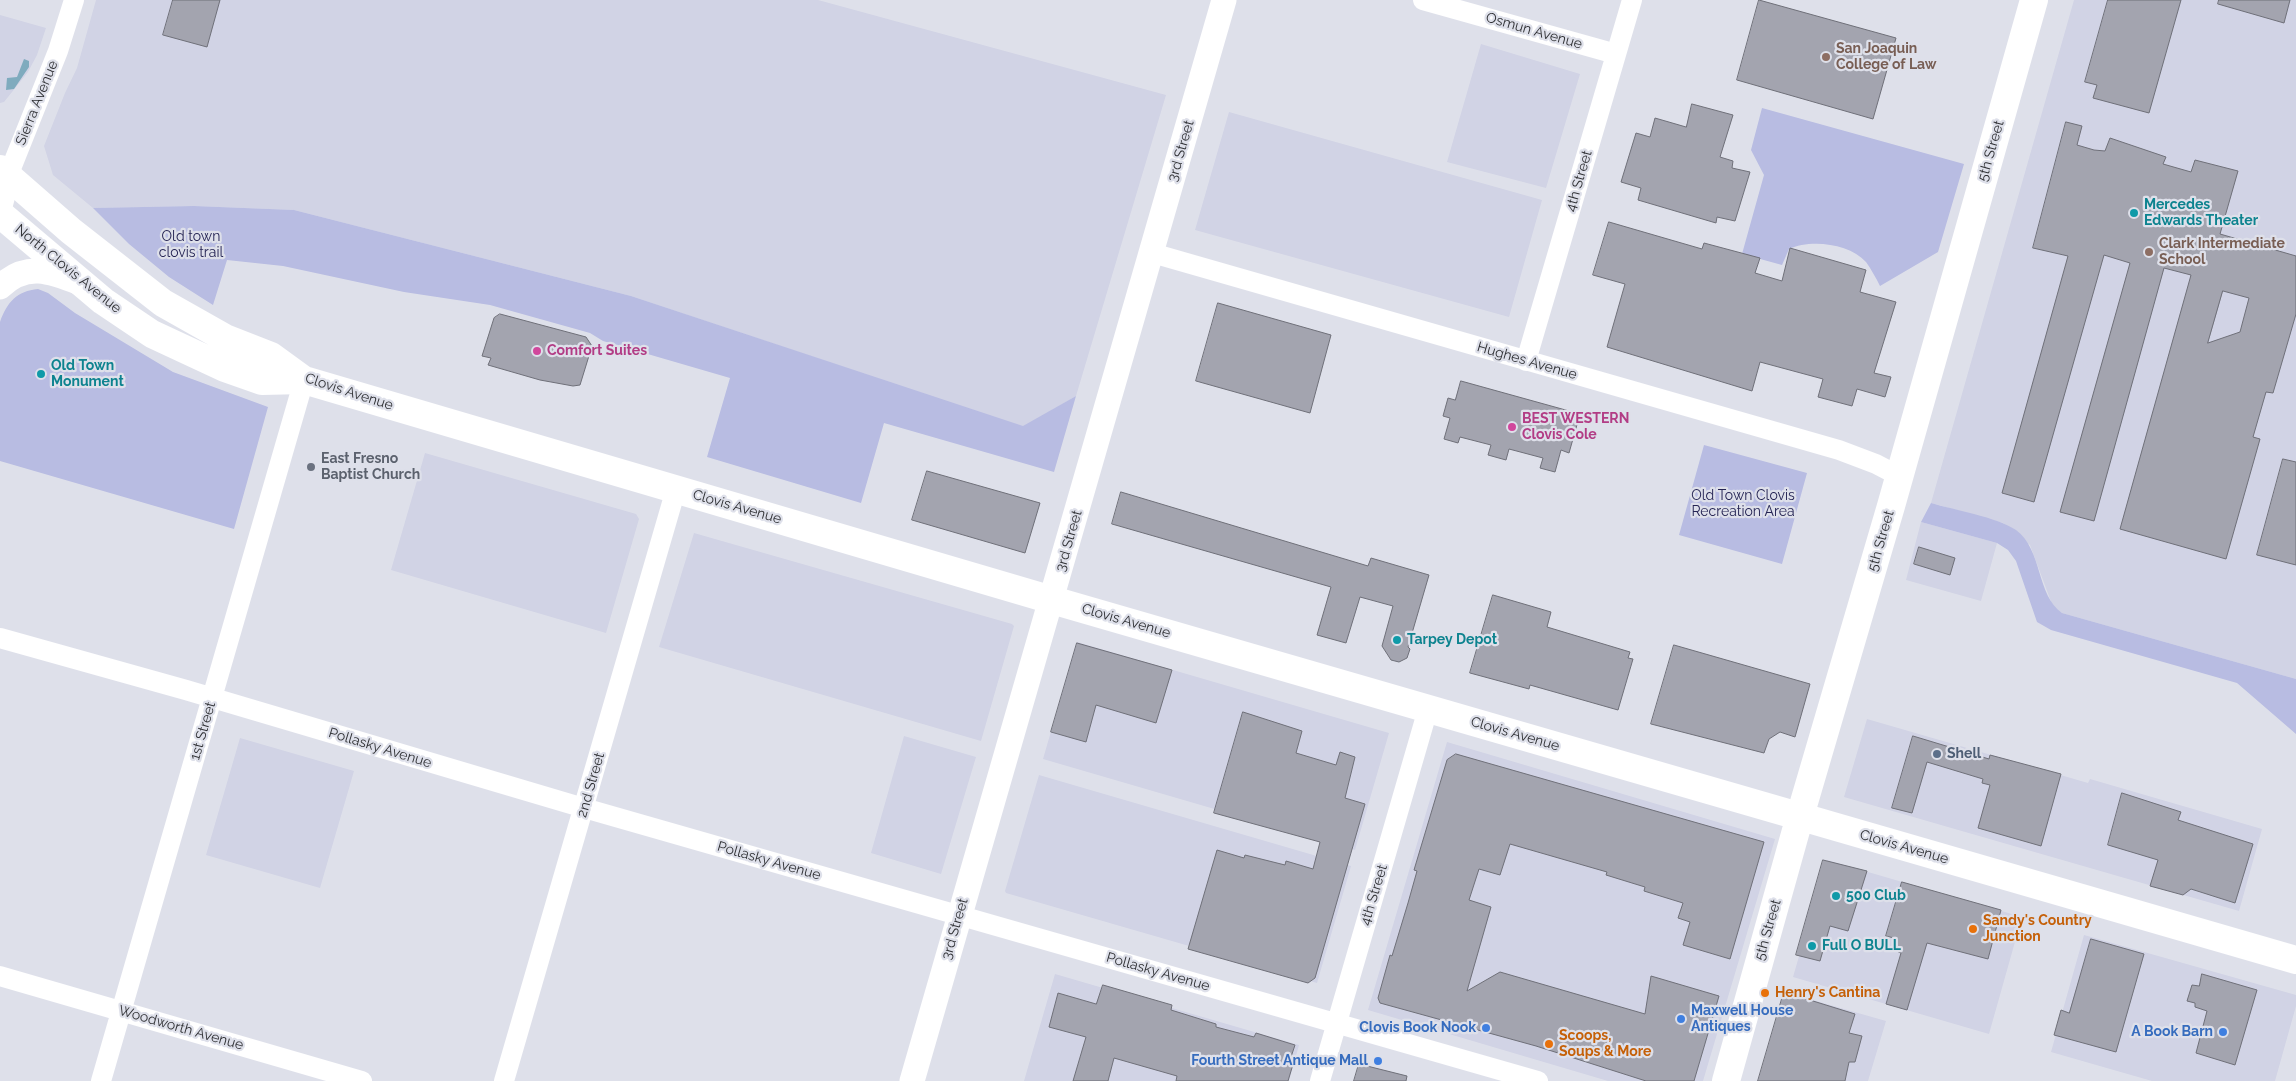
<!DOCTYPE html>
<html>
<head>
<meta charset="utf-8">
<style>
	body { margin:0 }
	canvas { display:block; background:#dee0ea }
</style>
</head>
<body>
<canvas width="2296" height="1081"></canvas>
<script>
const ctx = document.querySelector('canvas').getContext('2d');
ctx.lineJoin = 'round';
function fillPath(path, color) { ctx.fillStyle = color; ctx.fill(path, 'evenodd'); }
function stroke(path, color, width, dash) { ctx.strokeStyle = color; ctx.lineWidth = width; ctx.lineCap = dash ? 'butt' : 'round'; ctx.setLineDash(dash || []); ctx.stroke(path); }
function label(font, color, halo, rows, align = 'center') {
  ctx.font = font + ' Raleway,sans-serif'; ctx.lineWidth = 4.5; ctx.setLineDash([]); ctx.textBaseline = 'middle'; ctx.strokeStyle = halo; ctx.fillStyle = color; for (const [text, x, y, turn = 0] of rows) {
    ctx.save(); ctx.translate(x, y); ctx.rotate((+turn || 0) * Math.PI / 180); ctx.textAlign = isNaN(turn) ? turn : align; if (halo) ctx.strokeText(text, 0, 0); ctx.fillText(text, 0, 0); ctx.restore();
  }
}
const built = new Path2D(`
	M96,0H818L1166,95L1076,396L1023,427L631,296L294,210L194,206L93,208L53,175L44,146L65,93L77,68Z
	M2074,0H2296V679L2062,613L2053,607L2030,545L2003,523L1931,503Z
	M0,15L46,28L37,55L28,72L4,102L0,103Z
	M1481,44L1580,74L1546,188L1447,162Z
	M1229,112L1542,200L1509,317L1195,230Z
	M425,453L636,514L639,519L606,633L391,570Z
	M1921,522L1997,543L1981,601L1906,580Z
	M694,533L1012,624L1014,626L981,741L659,647Z
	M1077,642L1389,733L1355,850L1043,759Z
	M1867,719L2088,783L2090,779L2262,829L2239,911L1844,797Z
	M904,736L976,757L941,874L871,853Z
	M240,738L354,771L320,888L206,855Z
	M1447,742L1775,839L1703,1081H1608L1368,1010Z
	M1039,775L1351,866L1317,983L1006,893L1005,891Z
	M1827,860L2022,917L1989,1034L1793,977Z
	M2084,935L2296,995V1006L2275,1081H2152L2051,1052Z
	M1055,974L1299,1045L1289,1081H1024Z
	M1788,993L1886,1021L1868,1081H1763Z`);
const green = new Path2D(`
	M1762,108L1964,164L1938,252L1880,286C1876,278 1871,269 1866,262C1849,243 1810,239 1789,249L1782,265L1742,254L1764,175L1751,150Z
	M194,206L294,210L631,296L1023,426L1076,396L1054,472L884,423L861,503L707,457L730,378L603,341L590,333L490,305L404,292L283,266L227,260L213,305L169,277L129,244L93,208Z
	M38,289L48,293L75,313L173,372L268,407L234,529L0,461V322C7,302 17,291 38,289Z
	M1704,445L1807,473L1782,564L1679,535Z
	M1931,503C1954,510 1997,517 2016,530C2043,550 2036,595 2062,613L2296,679V734L2237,683L2051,630L2037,622L2016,561L2008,550L1997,543L1921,522Z`);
const water = new Path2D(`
	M24,59L29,61V67L14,89L6,90L7,78L17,77Z`);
const building = new Path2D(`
	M173,0H220L207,47L163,35Z
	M1759,0L1896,38L1873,119L1737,80Z
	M2108,0H2181L2149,113L2093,98L2097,85L2085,82Z
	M2219,0H2290L2284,23L2218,4Z
	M1692,104L1733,115L1720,157L1733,161L1732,168L1750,172L1735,221L1717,217L1716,223L1638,200L1641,188L1621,182L1636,133L1650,137L1655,118L1686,127Z
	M2066,122L2082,126L2077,145L2094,150L2105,151L2110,138L2166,157L2163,164L2191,172L2195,160L2238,171L2220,234L2296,256V314L2273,393L2266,392L2253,437L2260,439L2226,559L2120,529L2191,275L2164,268L2094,521L2060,512L2130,263L2104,255L2034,502L2002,493L2068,256L2033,248ZM2223,291L2249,298L2240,332L2208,343Z
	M1609,222L1702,249L1704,243L1760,258L1755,273L1782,281L1790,248L1866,270L1860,292L1896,302L1874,373L1891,377L1885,397L1857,389L1852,406L1818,397L1823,379L1760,362L1752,391L1607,347L1625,284L1593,275Z
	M1218,303L1331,335L1310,413L1196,381Z
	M500,314L586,337L592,346L580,385L573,386L540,380L488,365L491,358L482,356L494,318Z
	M1461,381L1580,414L1569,453L1561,450L1555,472L1540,468L1543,458L1509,449L1506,460L1488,455L1491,445L1460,437L1458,443L1444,439L1450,418L1443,416L1448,398L1455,400Z
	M2283,459L2296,462V565L2257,555Z
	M927,471L1040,503L1025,553L912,520Z
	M1121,492L1368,566L1371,558L1429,575L1408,647L1410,649L1407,658L1399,662L1391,660L1382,646L1393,606L1360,597L1346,643L1317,635L1331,587L1112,524Z
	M1919,547L1955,558L1950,575L1914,564Z
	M1493,595L1551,612L1547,627L1630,652L1628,658L1633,659L1618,710L1530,685L1529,689L1470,673Z
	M1077,643L1172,670L1156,723L1096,705L1086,742L1051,732Z
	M1674,645L1810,684L1795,737L1780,732L1769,739L1764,753L1651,724Z
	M1243,712L1302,731L1296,753L1336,765L1340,752L1355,757L1345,798L1365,804L1315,978L1308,983L1188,949L1217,850L1244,858L1245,855L1285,865L1286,861L1313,869L1320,842L1214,813Z
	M1913,736L1989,759L1990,755L2061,774L2041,846L1978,828L1990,785L1982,783L1983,779L1927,762L1912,813L1892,808Z
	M1456,754L1764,842L1730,959L1683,945L1690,922L1678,918L1683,903L1644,891L1645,887L1606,875L1607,872L1510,844L1500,875L1479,869L1469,900L1491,907L1467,991L1500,972L1645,1014L1651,976L1719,996L1694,1081H1646L1536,1046L1380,1003L1378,998L1390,955L1392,956L1408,903L1417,871L1414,870L1447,760Z
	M2122,793L2181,812L2178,820L2253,844L2235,903L2191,889L2183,895L2150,886L2158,860L2108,845Z
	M1823,860L1867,871L1848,931L1830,926L1820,961L1796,955Z
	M1902,882L2001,910L1988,959L1927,943L1907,1010L1886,1004L1901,953L1894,950V938L1886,936Z
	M2091,939L2144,954L2116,1052L2054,1035L2061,1010L2069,1013Z
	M2202,974L2257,990L2235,1065L2196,1053L2207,1011L2195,1007V1003L2187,1001L2192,985L2199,986Z
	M1103,985L1172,1005L1171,1010L1216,1024V1027L1254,1037L1256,1033L1295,1045L1290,1060L1294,1061L1288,1081H1176L1177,1076L1114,1058L1108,1081H1073L1086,1037L1049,1027L1058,993L1096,1004Z
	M1784,992L1855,1014L1849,1033L1862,1036L1855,1062H1849L1845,1081H1758Z
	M1359,1064L1407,1076L1406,1081H1354Z`);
const minor = new Path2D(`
	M1423,0L1616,54
	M8,176L58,51L74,0
	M1152,253L1839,450L1876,464L1899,476
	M1526,361L1632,0
	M0,638L186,690L584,808L1538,1081
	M0,976L362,1081
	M101,1081L304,380
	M504,1081L676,489
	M1320,1081L1428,709`);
const tertiary = new Path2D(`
	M0,206L8,176
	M0,287C26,262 50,271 80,283
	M912,1081L1224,0`);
const secondary = new Path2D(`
	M1800,816L1891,506L2034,0`);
const primary = new Path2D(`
	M0,169L71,231L163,303L225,338L271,356L304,380L1052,600L2296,960
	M0,214L103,301L152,334L225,368L262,381L304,380
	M1726,1081L1800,816`);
const markers = [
	[1826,57,5,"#8d6e63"],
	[2134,213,5,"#0f9aa8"],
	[2149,252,5,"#8d6e63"],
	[537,351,5,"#d1479c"],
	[41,374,5,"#0f9aa8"],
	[1512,427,5,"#d1479c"],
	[311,467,5,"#6b7280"],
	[1397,640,5,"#0f9aa8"],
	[1937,754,5,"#5c6f8a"],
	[1836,896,5,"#0f9aa8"],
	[1973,929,5,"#e8710a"],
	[1812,946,5,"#0f9aa8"],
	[1765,993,5,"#e8710a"],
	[1681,1019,5,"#3f7fe0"],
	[1486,1028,5,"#3f7fe0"],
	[2223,1032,5,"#3f7fe0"],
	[1549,1044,5,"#e8710a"],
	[1378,1061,5,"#3f7fe0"]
];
const streetNames = [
	["Osmun Avenue",1534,31,16],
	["Sierra Avenue",37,103,-68],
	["3rd Street",1181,151,-74],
	["5th Street",1991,151,-74],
	["4th Street",1579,181,-74],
	["North Clovis Avenue",68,269,39],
	["Hughes Avenue",1527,361,16],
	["Clovis Avenue",349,392,18],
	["Clovis Avenue",737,507,16],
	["3rd Street",1069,541,-74],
	["5th Street",1881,541,-74],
	["Clovis Avenue",1126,621,16],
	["1st Street",203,731,-74],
	["Clovis Avenue",1515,734,16],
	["Pollasky Avenue",380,748,17],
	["2nd Street",591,785,-74],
	["Clovis Avenue",1904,847,16],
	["Pollasky Avenue",769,861,16],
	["4th Street",1374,895,-73],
	["3rd Street",955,929,-74],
	["5th Street",1768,930,-74],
	["Pollasky Avenue",1158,972,16],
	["Woodworth Avenue",181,1028,16]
];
const educationNames = [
	["San Joaquin",1836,49],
	["College of Law",1836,65],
	["Clark Intermediate",2159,244],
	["School",2159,260]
];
const cultureNames = [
	["Mercedes",2144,205],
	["Edwards Theater",2144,221],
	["Old Town",51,366],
	["Monument",51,382],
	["Tarpey Depot",1407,640],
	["500 Club",1846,896],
	["Full O BULL",1822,946]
];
const parkNames = [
	["Old town",191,237],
	["clovis trail",191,253],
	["Old Town Clovis",1743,496],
	["Recreation Area",1743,512]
];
const hotelNames = [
	["Comfort Suites",547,351],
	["BEST WESTERN",1522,419],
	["Clovis Cole",1522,435]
];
const worshipNames = [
	["East Fresno",321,459],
	["Baptist Church",321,475]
];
const serviceNames = [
	["Shell",1947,754]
];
const foodNames = [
	["Sandy's Country",1983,921],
	["Junction",1983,937],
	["Henry's Cantina",1775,993],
	["Scoops,",1559,1036],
	["Soups & More",1559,1052]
];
const shopNames = [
	["Maxwell House",1691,1011,"left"],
	["Antiques",1691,1027,"left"],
	["Clovis Book Nook",1476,1028],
	["A Book Barn",2213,1032],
	["Fourth Street Antique Mall",1368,1061]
];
fillPath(built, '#d1d3e5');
fillPath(green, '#b8bce2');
fillPath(water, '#7fabbe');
fillPath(building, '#a3a4af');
stroke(building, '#6f7079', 1);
stroke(minor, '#fff', 20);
stroke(tertiary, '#fff', 25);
stroke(secondary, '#fff', 28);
stroke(primary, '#fff', 28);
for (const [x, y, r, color] of markers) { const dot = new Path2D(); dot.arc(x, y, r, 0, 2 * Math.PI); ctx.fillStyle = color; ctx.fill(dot); stroke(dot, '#dee0ea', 2); }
label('14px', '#2f3034', '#dee0ea', streetNames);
label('bold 14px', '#785e54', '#dee0ea', educationNames, 'left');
label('bold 14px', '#0d838f', '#dee0ea', cultureNames, 'left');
label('14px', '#252454', '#dee0ea', parkNames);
label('bold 14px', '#b23c85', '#dee0ea', hotelNames, 'left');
label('bold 14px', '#5b616d', '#dee0ea', worshipNames, 'left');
label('bold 14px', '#4e5e75', '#dee0ea', serviceNames, 'left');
label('bold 14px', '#c56008', '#dee0ea', foodNames, 'left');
label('bold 14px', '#366cbe', '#dee0ea', shopNames, 'right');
</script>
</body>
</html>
